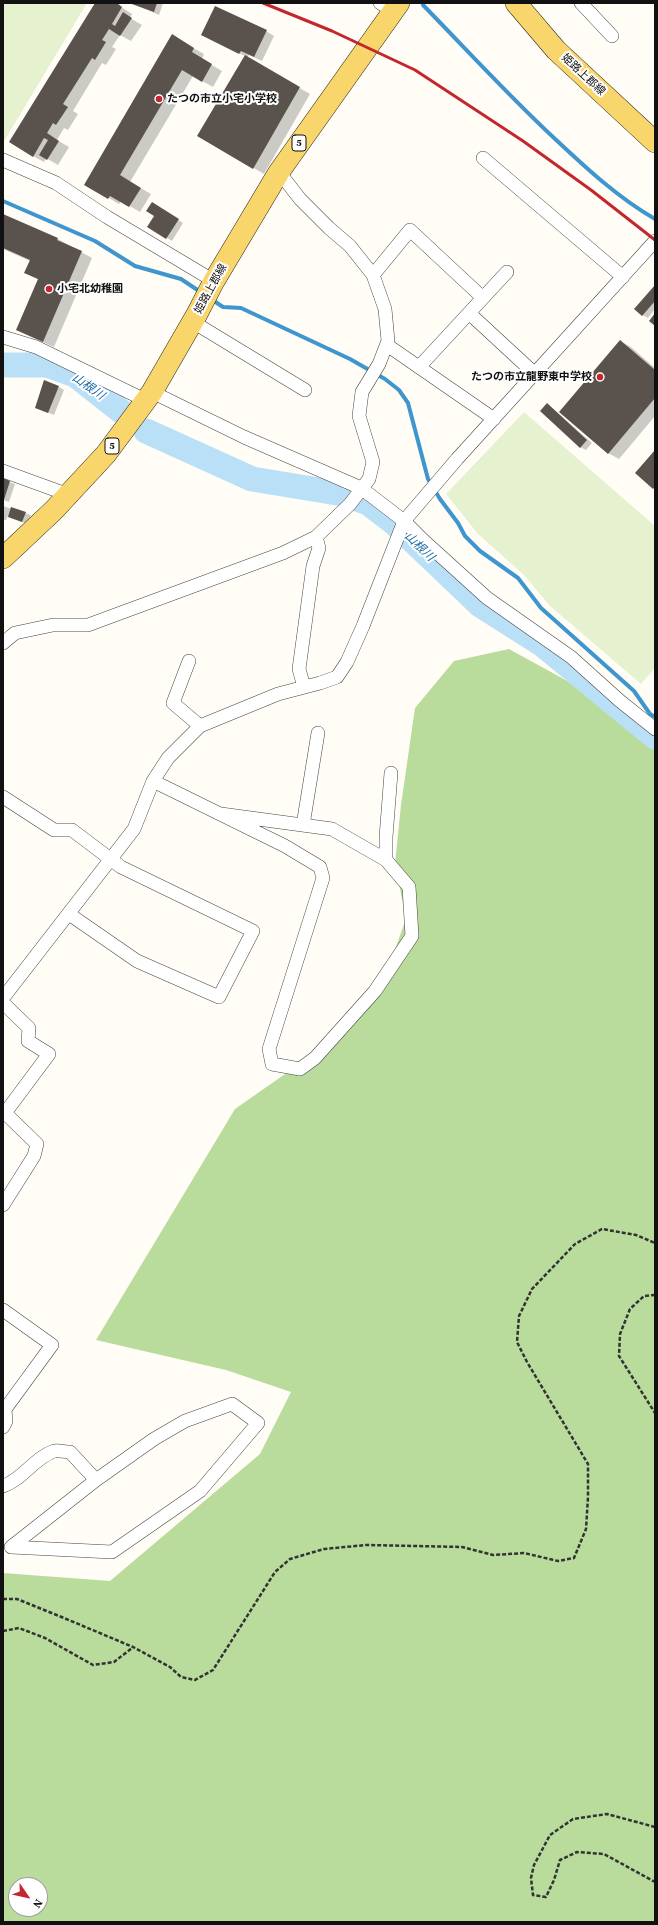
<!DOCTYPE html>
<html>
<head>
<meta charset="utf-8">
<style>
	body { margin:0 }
	#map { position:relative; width:658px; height:1925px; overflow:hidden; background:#fffdf5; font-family:"Source Serif 4",serif }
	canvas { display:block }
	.frame { position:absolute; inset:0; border:4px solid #111; pointer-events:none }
	.north { position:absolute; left:8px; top:1877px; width:40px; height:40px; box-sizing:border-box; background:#fff; border:1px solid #a0a0a0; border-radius:50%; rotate:124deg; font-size:11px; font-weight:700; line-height:16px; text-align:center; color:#111 }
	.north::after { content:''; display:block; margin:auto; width:14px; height:18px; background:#c4262e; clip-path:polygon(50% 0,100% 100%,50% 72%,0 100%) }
</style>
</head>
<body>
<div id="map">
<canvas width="658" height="1925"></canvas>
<div class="frame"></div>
<div class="north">N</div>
</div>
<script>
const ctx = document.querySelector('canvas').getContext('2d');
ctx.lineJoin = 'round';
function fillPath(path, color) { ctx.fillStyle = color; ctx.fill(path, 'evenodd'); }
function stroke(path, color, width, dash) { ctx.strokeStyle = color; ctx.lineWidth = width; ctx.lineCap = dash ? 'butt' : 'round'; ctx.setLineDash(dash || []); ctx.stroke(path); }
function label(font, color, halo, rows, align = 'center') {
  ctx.font = font + ' "Source Serif 4","Noto Sans JP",serif'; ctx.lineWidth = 4; ctx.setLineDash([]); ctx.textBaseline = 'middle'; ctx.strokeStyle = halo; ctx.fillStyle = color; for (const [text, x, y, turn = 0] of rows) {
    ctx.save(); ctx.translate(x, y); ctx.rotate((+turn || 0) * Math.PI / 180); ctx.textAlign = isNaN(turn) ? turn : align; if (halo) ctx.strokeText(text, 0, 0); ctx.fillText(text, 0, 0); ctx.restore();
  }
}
const forest = new Path2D(`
	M509,649L611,705L655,739V1922H3V1573L110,1581L260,1454L291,1392L226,1370L96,1340L235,1109L328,1044L380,991L406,919L395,864L401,805L415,708L454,661ZM16,1885H40V1909H16Z`);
const pitch = new Path2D(`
	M3,3H87L3,143Z
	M524,412L655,526V668L641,684L550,606L524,575L478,534L446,494Z`);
const shadow = new Path2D(`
	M97,3H115L132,14L130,18L142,25L131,41L120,35L112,47L116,49L106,65L102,63L73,111L78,114L68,130L64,128L57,140L69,147L58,165L46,158L44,162L33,156Z
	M131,3H163L159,15Z
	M266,31L274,36L262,61L249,55L247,58L310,94L264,174L199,136L245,56L210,39Z
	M172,36L204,54L202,59L222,71L213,87L193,76L130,182L151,194L140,212L121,201L119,204L85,184Z
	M152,203L183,223L172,241L149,227L156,216Z
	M3,215L58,239L92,258L54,347L17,330L39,280L25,272L30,261L3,249Z
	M655,287V309L648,318L642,315Z
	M620,341L631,347L655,368V416L619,459L608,453Z
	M59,387L64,390L54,415L37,408Z
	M547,404L592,443L586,450L580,447Z
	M3,480L15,484L9,502L3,500Z
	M3,506L31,515L27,524L8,516L6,520H3Z`);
const stream = new Path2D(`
	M423,5C466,49 508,95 553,137C585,167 617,197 655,219
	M3,201L95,241L135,266L181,279L202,293
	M211,299L223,307L241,308L350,359L385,379L399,390L408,403L428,479L440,499L458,523L465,536L480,551L518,578L541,608L634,691L650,714L655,717`);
const river = new Path2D(`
	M3,365H47L75,375L122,412
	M146,431L252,479L343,494L368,503L393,522L480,605L543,645L655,737`);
const building = new Path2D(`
	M95,3H117L122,7L112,24L115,26L123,12L132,18L120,36L109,29L102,40L106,42L95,60L92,58L63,104L68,107L56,125L53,123L47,133L59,141L47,160L39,155L48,140L44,138L33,157L9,142Z
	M129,3H157L154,12Z
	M215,6L267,30L254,57L241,51L239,54L201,35Z
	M172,34L194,48L192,52L212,64L202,82L182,70L120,175L141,188L129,207L110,196L108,199L84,185Z
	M245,55L300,87L253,169L197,136Z
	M152,202L179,219L166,239L147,227L154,216L146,211Z
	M3,214L58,238L57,240L82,251L43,342L16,330L38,279L24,273L30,260L3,248Z
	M655,285V301L642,316L634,309Z
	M655,313V326L649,321Z
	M620,340L655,370V398L608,454L559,412Z
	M44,380L59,386L48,413L35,408Z
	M547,403L587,440L580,448L540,411Z
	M655,450V487L653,489L635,473Z
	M3,478L10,481L3,503Z
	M11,507L26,512L22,522L8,517Z`);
const path = new Path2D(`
	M655,1295L644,1296L630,1309L620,1334L619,1356L655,1413
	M3,1599H17L64,1618L133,1647L170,1667L181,1677L195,1680L213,1670L275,1572L290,1559L324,1549L366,1545L462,1547L493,1555L524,1553L558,1561L574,1558L586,1529L588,1497V1464L527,1362L517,1342L519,1316L532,1289L575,1244L602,1229L636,1235L655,1243
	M3,1631L19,1628L45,1638L93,1665L114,1662L132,1648
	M655,1827L607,1814L573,1819L550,1835L534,1865L531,1878L533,1895L546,1897L554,1880L560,1860L577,1852L604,1854L655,1882`);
const minor = new Path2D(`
	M380,3L393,11
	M581,3L612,36
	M483,158L623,277
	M3,160L56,183L107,217L214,281
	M373,275L410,230L483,298
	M469,313L535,374
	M193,322L305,390
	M3,337L36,347L145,400
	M387,345L494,419
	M419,367L507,272
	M152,392L244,437L361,488L404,521L423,540L487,598L571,657L620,701L655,729
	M3,471L69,495
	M3,643L15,633L53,625H88L283,553L316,537L350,504L369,479L373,462L359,416L362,392L379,364L388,341L385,309L373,275L350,246L329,228L300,199L279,172
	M189,661L173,703L200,726
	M304,687L299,669L313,566L319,548L316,537
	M153,781L285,846L320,867L323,878L269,1049L272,1064L300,1069L315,1058L375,991L412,936L409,887L386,860L332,829L221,814
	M3,797L54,830H72L121,867L253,931L219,997L137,961L69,914
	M303,825L318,733
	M386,860V837L391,773
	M3,998L134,829L153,781L168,758L200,726L278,694L320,683L337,677L347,662L363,626L404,521L457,459L655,241
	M3,1003L29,1028L28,1041L49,1054L5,1113L37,1144L34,1156L3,1205
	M3,1310L52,1345L3,1412
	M232,1404L258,1423L200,1491L112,1552L11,1547L96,1480L154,1439L185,1421Z
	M3,1427L6,1421L5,1410
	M3,1486C22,1480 34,1458 54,1451C58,1450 65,1452 70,1452L96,1480`);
const primary = new Path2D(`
	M516,3L556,50L655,142
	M3,558L54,510L106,454L152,392L197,314L214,281L279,172L399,3`);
const rail = new Path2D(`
	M263,3L332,31L415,70L523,141L591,190L655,240`);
const markers = [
	[159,99,4,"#c4262e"],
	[49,289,4,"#c4262e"],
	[600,377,4,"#c4262e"]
];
const shields = [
	[299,143,14],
	[112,446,14]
];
const shieldNames = [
	["5",299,143],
	["5",112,446]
];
const streetNames = [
	["姫路上郡線",583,75,43],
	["姫路上郡線",211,289,-61]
];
const poiNames = [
	["たつの市立小宅小学校",167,99],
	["小宅北幼稚園",57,289],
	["たつの市立龍野東中学校",592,377,"right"]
];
const waterNames = [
	["山根川",88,387,35],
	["山根川",419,547,44]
];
fillPath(forest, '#b9dc9c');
fillPath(pitch, '#e6f2cf');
fillPath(shadow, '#0003');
stroke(stream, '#3f96cf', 4);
stroke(river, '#b9e0f7', 25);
fillPath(building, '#5a524d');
stroke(minor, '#444', 14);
stroke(primary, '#222', 22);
stroke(path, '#333', 2.5, [4, 2]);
stroke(minor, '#fff', 13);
stroke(primary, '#f9d66b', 21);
stroke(rail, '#c4262e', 3);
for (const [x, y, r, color] of markers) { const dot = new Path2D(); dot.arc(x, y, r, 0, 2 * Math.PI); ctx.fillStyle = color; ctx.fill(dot); stroke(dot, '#fff', 1.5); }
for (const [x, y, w] of shields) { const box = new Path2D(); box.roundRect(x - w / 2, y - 8, w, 16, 3); ctx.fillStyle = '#fff'; ctx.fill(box); stroke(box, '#111', 1); }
label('bold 10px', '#111', null, shieldNames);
label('11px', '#111', '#fff', streetNames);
label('bold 11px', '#111', '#fff', poiNames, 'left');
label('italic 12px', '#1768a6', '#fff', waterNames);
</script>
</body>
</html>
